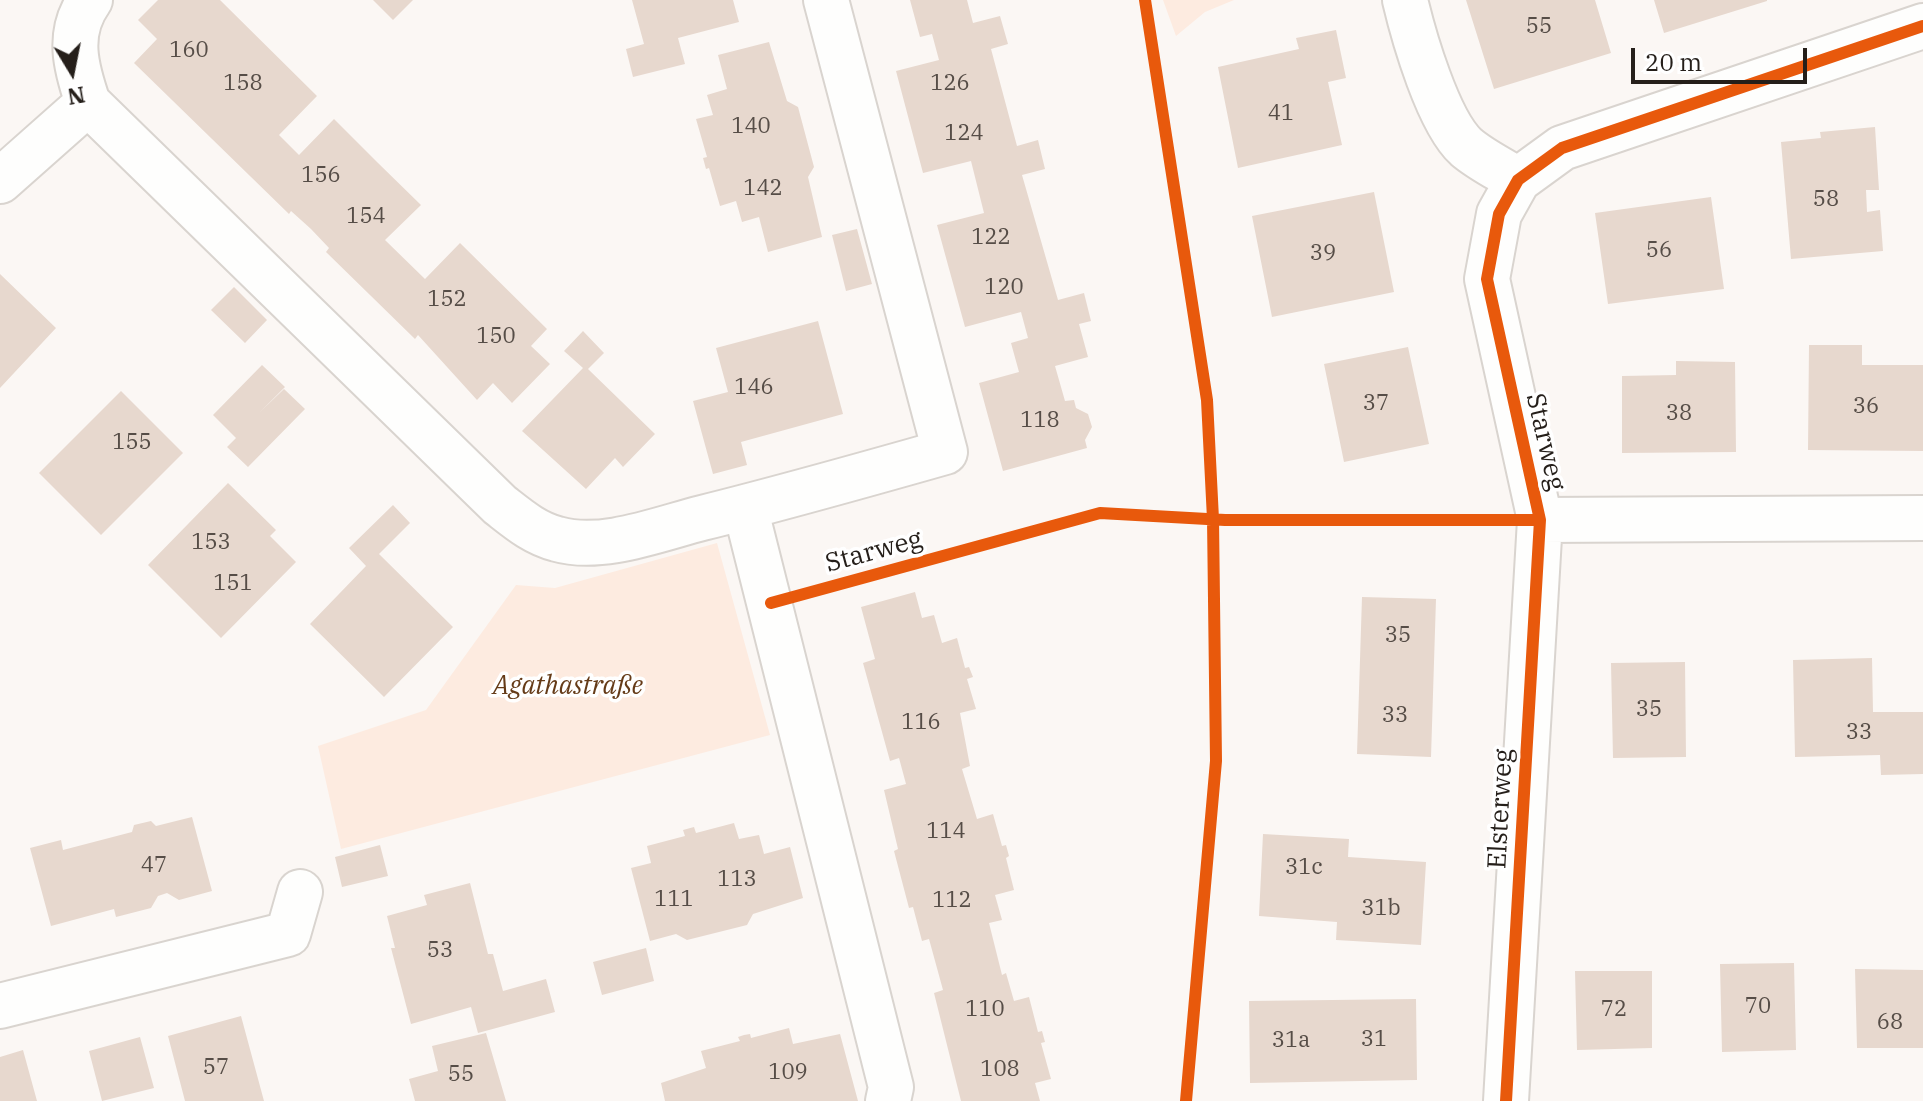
<!DOCTYPE html>
<html>
<head>
<meta charset="utf-8">
<style>
	body { margin:0 }
	#map { position:relative; width:1923px; height:1101px; overflow:hidden; background:#fbf7f4; font-family:"IBM Plex Serif",serif }
	canvas { display:block }
	.north { position:absolute; left:32px; top:32px; width:80px; height:80px; -webkit-text-stroke:6px #fff; paint-order:stroke; rotate:170deg; font-size:22px; font-weight:700; line-height:32px; text-align:center; color:#251f1a }
	.north::after { content:''; display:block; margin:auto; width:28px; height:36px; background:#251f1a; clip-path:polygon(50% 0,100% 100%,50% 72%,0 100%) }
	.scale { position:absolute; left:1631px; top:48px; width:176px; height:36px; box-sizing:border-box; border:4px solid #251f1a; border-top:0; padding-left:10px; font-size:24px; line-height:28px; white-space:nowrap; color:#251f1a; -webkit-text-stroke:6px #fff; paint-order:stroke }
</style>
</head>
<body>
<div id="map">
<canvas width="1923" height="1101"></canvas>
<div class="north">N</div>
<div class="scale">20 m</div>
</div>
<script>
const ctx = document.querySelector('canvas').getContext('2d');
ctx.lineJoin = 'round';
function fillPath(path, color) { ctx.fillStyle = color; ctx.fill(path, 'evenodd'); }
function stroke(path, color, width, dash) { ctx.strokeStyle = color; ctx.lineWidth = width; ctx.lineCap = dash ? 'butt' : 'round'; ctx.setLineDash(dash || []); ctx.stroke(path); }
function label(font, color, halo, rows, align = 'center') {
  ctx.font = font + ' "IBM Plex Serif",serif'; ctx.lineWidth = 7; ctx.setLineDash([]); ctx.textBaseline = 'middle'; ctx.strokeStyle = halo; ctx.fillStyle = color; for (const [text, x, y, turn = 0] of rows) {
    ctx.save(); ctx.translate(x, y); ctx.rotate((+turn || 0) * Math.PI / 180); ctx.textAlign = isNaN(turn) ? turn : align; if (halo) ctx.strokeText(text, 0, 0); ctx.fillText(text, 0, 0); ctx.restore();
  }
}
const green = new Path2D(`
	M1163,0H1234L1205,12L1176,36Z
	M717,543L770,735L341,849L318,746L426,710L516,585L555,588Z`);
const building = new Path2D(`
	M158,0H220L317,96L279,135L299,155L334,119L377,162L421,205L385,240L425,279L460,243L547,329L531,346L550,364L512,403L493,383L477,400L418,335L415,339L326,252L329,248L311,229L291,211L289,214L134,63L157,39L138,20Z
	M373,0H413L393,20Z
	M632,0H733L739,22L678,38L685,64L633,77L626,49L644,44Z
	M910,0H967L973,23L1000,16L1008,44L991,49L1017,146L1038,140L1045,169L1022,175L1058,300L1084,293L1091,321L1079,324L1088,357L1055,366L1065,401L1074,400L1076,408L1088,414L1092,427L1085,440L1087,448L1003,471L979,383L1019,372L1011,343L1028,338L1021,312L965,327L937,225L984,213L971,161L923,173L896,71L939,60L932,34L920,37Z
	M1466,0H1595L1611,53L1494,89Z
	M1654,0H1767V1L1664,33Z
	M1336,30L1346,78L1328,82L1342,145L1238,168L1218,67L1299,49L1296,38Z
	M769,42L787,101L798,107L814,167L808,177L822,237L768,252L759,217L742,222L736,201L720,206L709,168L706,169L703,158L707,157L696,119L713,115L707,95L727,89L718,55Z
	M1875,127L1879,190H1866L1867,212L1880,210L1883,251L1791,259L1781,142L1821,138L1820,132Z
	M1374,192L1394,292L1272,317L1252,216Z
	M1711,197L1724,289L1608,304L1595,213Z
	M857,229L872,284L846,291L832,235Z
	M0,274L56,328L0,388Z
	M234,287L267,320L245,343L211,310Z
	M818,321L843,414L741,442L747,465L713,474L693,401L728,392L716,348Z
	M583,331L604,353L588,369L655,434L623,467L615,458L586,489L522,431L583,368L564,351Z
	M1809,345H1862V365H1923V451L1808,450Z
	M1408,347L1429,444L1344,462L1324,364Z
	M1676,361L1735,362L1736,452L1622,453V376L1676,375Z
	M262,365L285,387L260,412L284,389L305,409L248,467L227,447L236,438L213,415Z
	M121,391L183,453L101,535L39,473Z
	M228,483L276,530L270,536L296,562L221,638L148,565Z
	M393,505L410,523L379,554L453,627L384,697L310,624L366,566L349,548Z
	M915,592L922,618L934,615L942,643L957,638L965,668L969,667L973,677L967,679L976,709L960,713L970,766L962,769L977,819L993,814L1002,846L1006,845L1009,856L1006,858L1014,890L995,895L1002,920L989,923L1002,975L1006,973L1014,1001L1029,997L1038,1032L1042,1031L1045,1042L1041,1043L1051,1079L1035,1083L1040,1101H961L934,993L943,990L929,939L922,941L913,907L909,908L894,851L898,849L884,790L906,784L899,758L890,761L863,663L875,659L861,607Z
	M1362,597L1436,599L1431,757L1357,754Z
	M1872,658L1873,712H1923V774L1881,775L1880,755L1795,757L1793,660Z
	M1685,662L1686,757L1613,758L1611,663Z
	M192,817L212,891L179,900L167,893L158,896L151,908L116,917L114,909L51,926L30,848L61,840L63,850L132,832L134,825L151,821L156,826Z
	M734,823L739,839L759,835L764,854L790,847L803,898L753,914L747,925L687,940L676,934L650,941L631,868L651,863L647,846L685,836L683,830L694,827L696,833Z
	M1263,834L1349,839L1348,857L1426,862L1421,945L1336,940L1337,922L1259,916Z
	M380,845L388,876L342,887L335,857Z
	M470,883L488,954H493L503,991L546,979L555,1012L478,1033L471,1007L411,1024L391,948H395L387,916L427,905L424,895Z
	M646,948L654,981L602,995L593,962Z
	M1794,963L1796,1050L1722,1052L1720,964Z
	M1855,969L1923,970V1048H1857Z
	M1575,971H1652V1048L1577,1050Z
	M1416,999L1417,1080L1250,1083L1249,1001Z
	M241,1016L264,1101H185L168,1036Z
	M789,1028L793,1044L840,1034L858,1101H665L661,1083L706,1068L701,1051L740,1041L738,1037L744,1035L750,1034L751,1038Z
	M486,1033L506,1101H415L409,1079L438,1071L432,1046Z
	M140,1037L154,1088L102,1101L89,1051Z
	M23,1050L37,1101H0V1057Z`);
const minor = new Path2D(`
	M90,0C66,33 76,68 88,103L500,505C518,519 534,533 557,539C602,552 659,529 702,518C783,498 864,475 945,452L826,0
	M1405,0C1414,38 1438,121 1466,147C1481,160 1502,170 1518,180
	M0,181L88,103
	M745,507L891,1087L888,1101
	M1540,520L1923,518
	M0,1006L288,934L300,892
	M1506,1101L1540,520L1487,279L1499,214L1518,180L1562,148L1923,26`);
const cycleway = new Path2D(`
	M1145,0L1207,400L1213,519L1216,761L1186,1101
	M771,603L1100,513L1225,520H1540
	M1506,1101L1540,520L1487,279L1499,214L1518,180L1562,148L1923,26`);
const numberNames = [
	["55",1539,27],
	["160",189,51],
	["158",243,84],
	["126",950,84],
	["41",1281,114],
	["140",751,127],
	["124",964,134],
	["156",321,176],
	["142",763,189],
	["58",1826,200],
	["154",366,217],
	["122",991,238],
	["56",1659,251],
	["39",1323,254],
	["120",1004,288],
	["152",447,300],
	["150",496,337],
	["146",754,388],
	["37",1376,404],
	["36",1866,407],
	["38",1679,414],
	["118",1040,421],
	["155",132,443],
	["153",211,543],
	["151",233,584],
	["35",1398,636],
	["35",1649,710],
	["33",1395,716],
	["116",921,723],
	["33",1859,733],
	["114",946,832],
	["47",154,866],
	["31c",1304,868],
	["113",737,880],
	["111",674,900],
	["112",952,901],
	["31b",1381,909],
	["53",440,951],
	["70",1758,1007],
	["110",985,1010],
	["72",1614,1010],
	["68",1890,1023],
	["31",1374,1040],
	["31a",1291,1041],
	["57",216,1068],
	["108",1000,1070],
	["109",788,1073],
	["55",461,1075]
];
const streetNames = [
	["Starweg",1545,442,77],
	["Starweg",874,552,-15],
	["Elsterweg",1501,809,-87]
];
const parkNames = [
	["Agathastraße",568,686]
];
fillPath(green, '#fdebe0');
fillPath(building, '#e7d8ce');
stroke(minor, '#d9d4cf', 48);
stroke(minor, '#fefefd', 44);
stroke(cycleway, '#e8590c', 12);
label('22px', '#564d47', null, numberNames);
label('26px', '#251f1a', '#fff', streetNames);
label('italic 26px', '#653b18', '#fff', parkNames);
</script>
</body>
</html>
